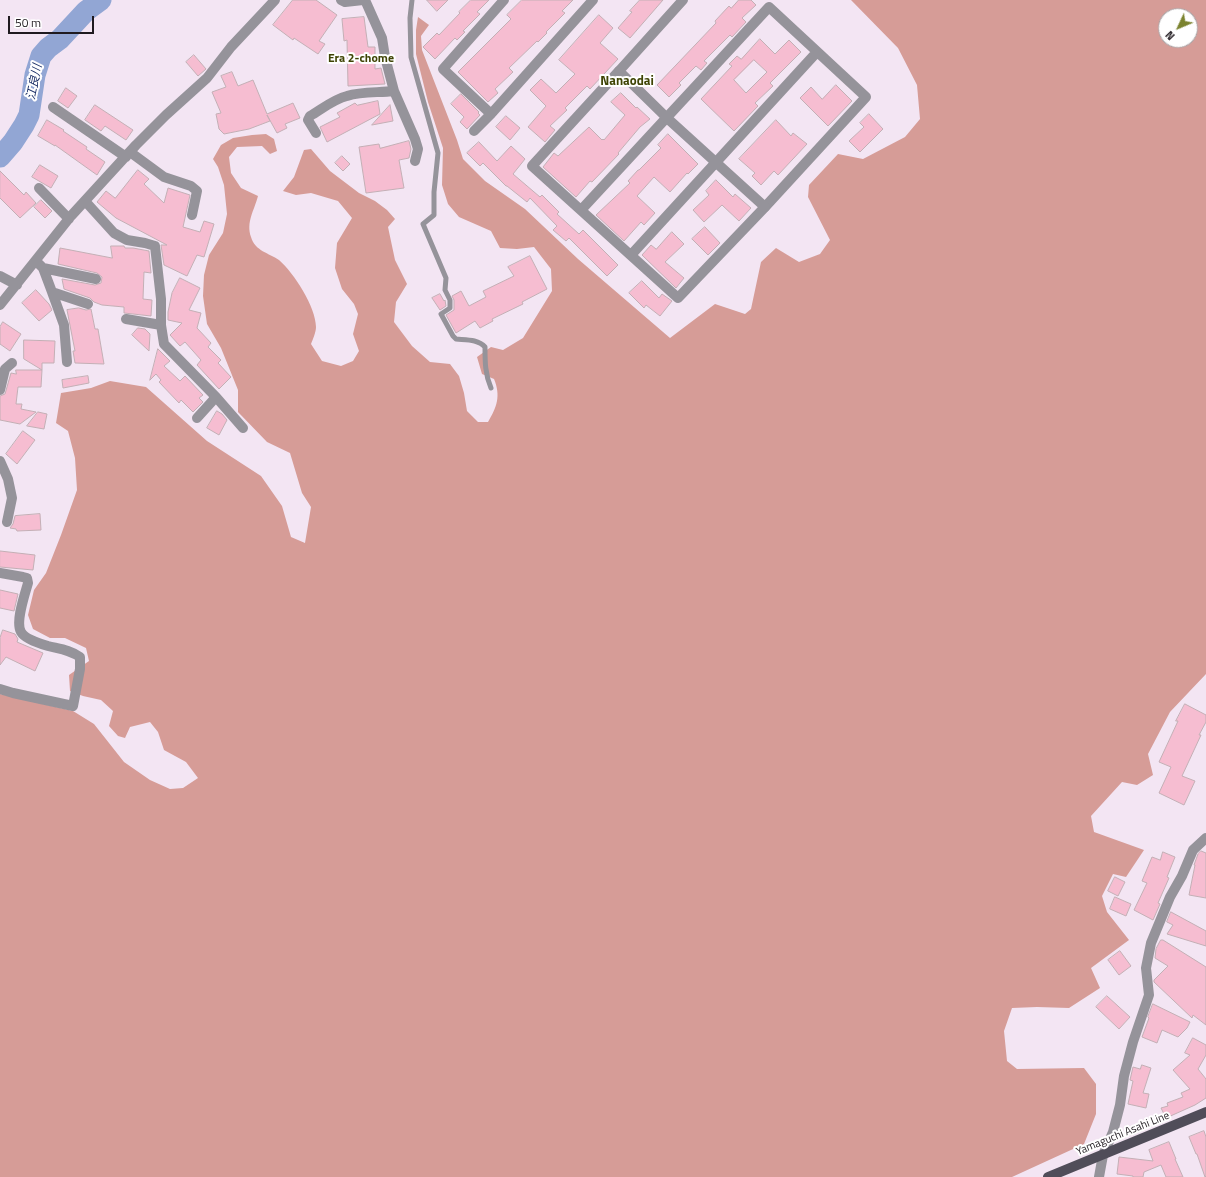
<!DOCTYPE html>
<html>
<head>
<meta charset="utf-8">
<style>
	body { margin:0 }
	#map { position:relative; width:1206px; height:1177px; overflow:hidden; background:#f3e5f3; font-family:"Titillium Web",sans-serif }
	canvas { display:block }
	.north { position:absolute; left:1158px; top:8px; width:40px; height:40px; box-sizing:border-box; background:#fff; border:1px solid #a5a3a5; border-radius:50%; rotate:226deg; font-size:11px; font-weight:700; line-height:16px; text-align:center; color:#1f1a1f }
	.north::after { content:''; display:block; margin:auto; width:14px; height:18px; background:#7b832f; clip-path:polygon(50% 0,100% 100%,50% 72%,0 100%) }
	.scale { position:absolute; left:8px; top:16px; width:86px; height:18px; box-sizing:border-box; border:2px solid #1f1a1f; border-top:0; padding-left:5px; font-size:12px; line-height:14px; white-space:nowrap; color:#1f1a1f; -webkit-text-stroke:3px #fff; paint-order:stroke }
</style>
</head>
<body>
<div id="map">
<canvas width="1206" height="1177"></canvas>
<div class="north">N</div>
<div class="scale">50 m</div>
</div>
<script>
const ctx = document.querySelector('canvas').getContext('2d');
ctx.lineJoin = 'round';
function fillPath(path, color) { ctx.fillStyle = color; ctx.fill(path, 'evenodd'); }
function stroke(path, color, width, dash) { ctx.strokeStyle = color; ctx.lineWidth = width; ctx.lineCap = dash ? 'butt' : 'round'; ctx.setLineDash(dash || []); ctx.stroke(path); }
function label(font, color, halo, rows, align = 'center') {
  ctx.font = font + ' "Titillium Web","Noto Sans JP",sans-serif'; ctx.lineWidth = 4; ctx.setLineDash([]); ctx.textBaseline = 'middle'; ctx.strokeStyle = halo; ctx.fillStyle = color; for (const [text, x, y, turn = 0] of rows) {
    ctx.save(); ctx.translate(x, y); ctx.rotate((+turn || 0) * Math.PI / 180); ctx.textAlign = isNaN(turn) ? turn : align; if (halo) ctx.strokeText(text, 0, 0); ctx.fillText(text, 0, 0); ctx.restore();
  }
}
const forest = new Path2D(`
	M851,0H1206V674L1170,712L1148,754L1153,775L1137,785L1122,782L1091,816L1094,832L1144,850L1126,877L1113,874L1102,896L1107,912L1129,940L1091,968L1100,988L1069,1008L1037,1007L1012,1008L1004,1031L1007,1061L1017,1069L1084,1068L1096,1084V1114L1084,1144L1012,1177H0V694L73,711L94,724L124,762L150,780L170,789L183,788L198,778L186,762L164,750L158,732L150,722L130,727L125,738L118,736L109,726L113,711L101,700L83,696L70,691L69,675L89,661L86,648L65,638H50L33,629L28,615L34,590L46,573L61,535L77,490L75,458L68,431L56,423L61,393L91,388L110,381L146,387L207,441L261,476L282,506L291,537L305,543L311,507L302,493L290,453L267,442L238,412V390L221,348L207,324L203,296L204,275L209,255L223,233L227,214L224,185L218,167L213,159L221,145L233,138L252,135L266,134L274,139L277,151L270,154L262,146L237,147L229,157L231,173L241,188L258,196C254,211 246,222 251,237C255,251 269,253 279,260C294,273 316,307 316,327C316,332 313,339 311,344L322,361L341,366L353,361L359,351L353,334L358,314L354,304L342,289L335,268L337,243L352,218L338,201L311,193L296,195L283,191L294,177L304,150L311,149L330,171L359,193L375,201L387,210L395,219L388,227L395,260L407,284L396,302L394,322L412,346L430,362L450,364L459,376L464,393L467,411L478,422H488C497,407 501,396 494,379L482,374L477,357L491,347L503,350L523,338L552,291L551,269L534,247L517,249L500,248L491,231L459,217L448,204L442,185L443,148L428,102L416,54V30L418,17L429,25L421,36L422,50L457,140L463,159L485,181L525,209L578,259L670,338L715,304L745,314L751,309L761,262L776,248L799,262L820,254L830,240L808,197L809,185L838,154L863,159L905,137L920,119L917,85L898,48ZM1166,16H1190V40H1166Z`);
const river = new Path2D(`
	M0,157L13,142L24,125L29,115L35,75L41,56L48,48L60,39L86,11L101,0`);
const building = new Path2D(`
	M293,0H316L337,15L319,41L325,44L318,54L294,38L293,40L273,25Z
	M427,0H448L437,11Z
	M471,0H489L477,12L480,14L463,31L465,32L457,40L455,38L435,59L423,47L437,33L439,35L460,13L459,12Z
	M522,0H573L562,11L565,13L546,32L547,33L538,42L537,41L509,68L513,72L495,89L498,93L488,102L458,72L511,19L507,15Z
	M640,0H663L630,38L618,28L632,12L630,11Z
	M739,0H751L756,5L742,18L746,22L732,37L730,35L704,61L707,63L701,70L696,66L679,83L681,85L669,97L657,85L716,23L715,21L729,6L731,8Z
	M599,15L613,28L600,43L618,59L590,89L587,86L565,108L567,110L550,126L555,130L545,142L528,127L546,106L530,90L541,79L556,93L575,74L559,60Z
	M364,17L368,47H375V69L381,68L385,84L348,86L347,40L344,41L342,19Z
	M760,39L775,54L789,40L801,52L770,83L773,86L755,103L758,106L734,131L701,99L732,66L729,64L737,56L741,59ZM754,60L767,72L746,93L734,80Z
	M194,55L206,69L198,76L186,62Z
	M232,72L238,86L253,80L267,114L293,103L300,118L285,124L287,128L277,133L267,115L270,121L249,129L224,134L219,129L216,114L221,113L212,92L226,87L221,76Z
	M836,85L852,101L828,126L800,98L811,87L822,99Z
	M66,88L77,96L68,108L58,101Z
	M621,93L636,108L637,107L650,119L640,127L618,153L619,154L592,182L590,181L576,197L543,167L554,153L558,156L589,127L602,140L603,139L604,140L625,115L611,102Z
	M461,94L479,112L478,113L480,115L467,129L460,122L464,117L451,104Z
	M378,101L380,114L327,142L320,127L340,117L337,113L355,103L357,105Z
	M95,105L133,130L126,140L105,126L101,131L85,120Z
	M390,105L393,121L372,125Z
	M869,114L883,129L860,152L849,141L864,127L860,123Z
	M506,116L520,128L510,140L496,127Z
	M47,120L64,130L63,131L87,147L86,149L105,162L97,175L55,145V146L38,136Z
	M776,120L791,136L793,133L807,144L778,175L774,171L761,185L752,176L755,173L739,159Z
	M668,134L698,164L688,174L687,173L670,192L654,177L637,196L655,213L644,225L641,222L624,241L596,215L630,183L628,181L638,170H639L661,148L658,145Z
	M409,141L411,149L409,158L399,160L404,188L366,193L359,147L379,144L380,148Z
	M479,142L497,161L511,146L525,159L513,174L540,197L542,195L559,212L557,214L579,234L583,230L618,265L607,276L569,238L566,241L553,230L557,226L530,198L527,202L507,186H506L483,163L480,166L467,153Z
	M342,156L350,164L343,171L335,163Z
	M40,165L58,176L51,188L32,177Z
	M138,170L149,179L144,184L164,203L168,188L190,195L183,227L200,232L204,221L214,224L204,257L197,255L187,276L164,265L161,245H167L116,218L97,202L106,191L115,198Z
	M0,171L24,195L26,192L36,203L20,218L0,198Z
	M716,180L733,197L735,194L751,208L739,221L722,205L704,222L693,210L709,195L706,191Z
	M41,200L52,211L45,218L34,207Z
	M705,227L720,243L708,255L692,239Z
	M672,232L684,244L665,262L684,278L676,288L642,255L651,245L656,249Z
	M111,246H124L125,248H133L149,251L151,273L144,272L143,299L152,300L151,316L124,313V307L102,305L94,302L90,298L64,289L62,279L95,285L101,283L102,277L97,273L58,264L60,248L112,258Z
	M530,256L547,289L522,302L523,304L492,319L493,321L480,328L475,321L456,333L446,315L454,310V300L452,296L461,291L469,306L486,297L483,291L514,276L508,267Z
	M180,278L200,288L189,310L201,313L197,328L211,343L208,347L221,360L218,363L231,377L219,389L197,365L201,360L185,342L180,346L170,335L182,323L168,320V312L172,293Z
	M642,281L659,298L662,294L672,301L660,316L646,305L644,308L629,293Z
	M36,290L49,304L52,310L39,321L22,303Z
	M440,294L444,301L445,300L446,306L440,310L432,298Z
	M79,308L86,310L91,309L95,329H98L104,364L75,363L73,351H75L67,310Z
	M3,322L21,334L10,351L0,344V327Z
	M138,328L145,329L150,334L149,351L132,335Z
	M24,340L55,341L54,363H42V370L24,359Z
	M158,349L170,361L164,366L180,381L185,376L203,395L199,398L203,402L193,412L181,400L179,403L159,382L161,380L156,374L150,380Z
	M16,370H42L41,387H18L16,404H22L21,409L36,412L20,424L0,420V396L5,394L11,373L16,374Z
	M88,376L89,383L63,388L62,380Z
	M217,411L222,414L227,420L219,435L207,428Z
	M38,412L47,414L44,429L27,426Z
	M23,431L35,440L17,464L6,454Z
	M40,514L41,530L17,531L16,529L10,528L13,524L15,516Z
	M0,551L35,555L33,570L0,567Z
	M0,590L18,594L14,611L0,608Z
	M3,630L15,634L18,639L17,642L43,653L35,671L6,657L0,665V638Z
	M1185,704L1206,715V722L1199,735H1201L1182,776L1195,781L1184,805L1159,793L1171,767L1159,762L1178,721H1176Z
	M1201,851L1206,853V898L1189,895L1195,865H1194L1198,854Z
	M1163,852L1175,857L1167,877L1169,878L1158,903L1160,904L1153,920L1134,910L1147,883L1142,881L1152,857L1160,860Z
	M1115,877L1125,882L1118,896L1108,891Z
	M1115,897L1131,904L1126,916L1110,909Z
	M1171,912L1206,931V946L1167,934L1173,925L1167,922Z
	M1161,940H1163L1206,967V1025L1193,1015L1192,1018L1154,982V980L1168,966L1155,958L1156,949Z
	M1120,951L1131,966L1119,975L1108,960Z
	M1107,996L1130,1017L1119,1029L1096,1007Z
	M1153,1004L1190,1022L1187,1028L1178,1037L1162,1030L1157,1043L1142,1037L1149,1018L1148,1017Z
	M1193,1038L1206,1045V1055L1198,1069L1206,1079V1098L1195,1105L1166,1118L1161,1108L1168,1106L1167,1103L1183,1097L1181,1093L1190,1089L1173,1070L1190,1055L1185,1053Z
	M1142,1065L1151,1068L1143,1093L1149,1094L1146,1108L1128,1104L1133,1081L1130,1080L1133,1067L1140,1069Z
	M1204,1131L1206,1137V1176L1205,1177L1197,1154H1196L1189,1137Z
	M1169,1142L1176,1159H1175L1183,1177H1166L1161,1165L1144,1172L1143,1177H1133V1176L1117,1174L1119,1157L1153,1161L1149,1150Z`);
const service = new Path2D(`
	M412,0L410,18L411,57L438,153L434,192V215L423,224L446,278L445,290L450,300V308L441,314L453,336L456,339C466,340 478,339 485,347C485,362 485,374 491,388`);
const minor = new Path2D(`
	M341,0L345,2L363,0
	M365,0L382,38L385,57L394,91L415,139L418,149L415,161
	M53,107L126,157
	M491,114L443,69L504,0
	M474,131L491,114L593,0
	M316,133L308,120L310,116C322,109 334,99 347,96C362,91 379,93 394,91
	M130,152L164,177L191,186L197,191L192,215
	M39,188L69,219
	M85,201L114,233L127,240L145,243L155,246L161,299V325L126,319
	M582,209L769,7L866,97L765,207L678,298L532,166L619,71
	M631,255L817,52
	M36,261L43,268L96,279
	M43,268L52,292L88,304
	M0,276L17,285
	M52,292L64,325L67,362
	M0,305L71,216L136,145L166,115L207,78L231,47L275,0
	M161,325L164,344L216,397L243,428
	M0,390L5,369L12,363
	M197,418L216,397
	M0,461L8,479L12,498L7,522
	M0,573L23,577L27,578L28,583C25,594 15,622 21,632C25,639 41,644 48,646C60,649 70,650 80,657V669L73,706L13,693L0,689
	M1099,1177L1103,1155L1113,1132L1120,1105L1124,1076L1133,1042L1149,995L1146,968L1151,943L1170,897L1182,876L1193,850L1206,838`);
const tertiary = new Path2D(`
	M683,0L619,71L667,118L765,207`);
const primary = new Path2D(`
	M1048,1177L1206,1112`);
const streetNames = [
	["Yamaguchi Asahi Line",1123,1134,-22]
];
const neighbourhoodNames = [
	["Era 2-chome",361,59]
];
const waterNames = [
	["江良川",35,82,-78]
];
const quarterNames = [
	["Nanaodai",627,82]
];
fillPath(forest, '#d69c97');
stroke(river, '#92a6d4', 21);
fillPath(building, '#f6bdd1');
stroke(building, '#c3afb5', 1);
stroke(service, '#95939a', 5);
stroke(minor, '#95939a', 10);
stroke(tertiary, '#95939a', 10);
stroke(primary, '#504d59', 10);
label('11px', '#1f1a1f', '#fff', streetNames);
label('bold 12px', '#3f4405', '#fff', neighbourhoodNames);
label('italic 12px', '#1b2f66', '#fff', waterNames);
label('bold 13px', '#3f4405', '#fff', quarterNames);
</script>
</body>
</html>
